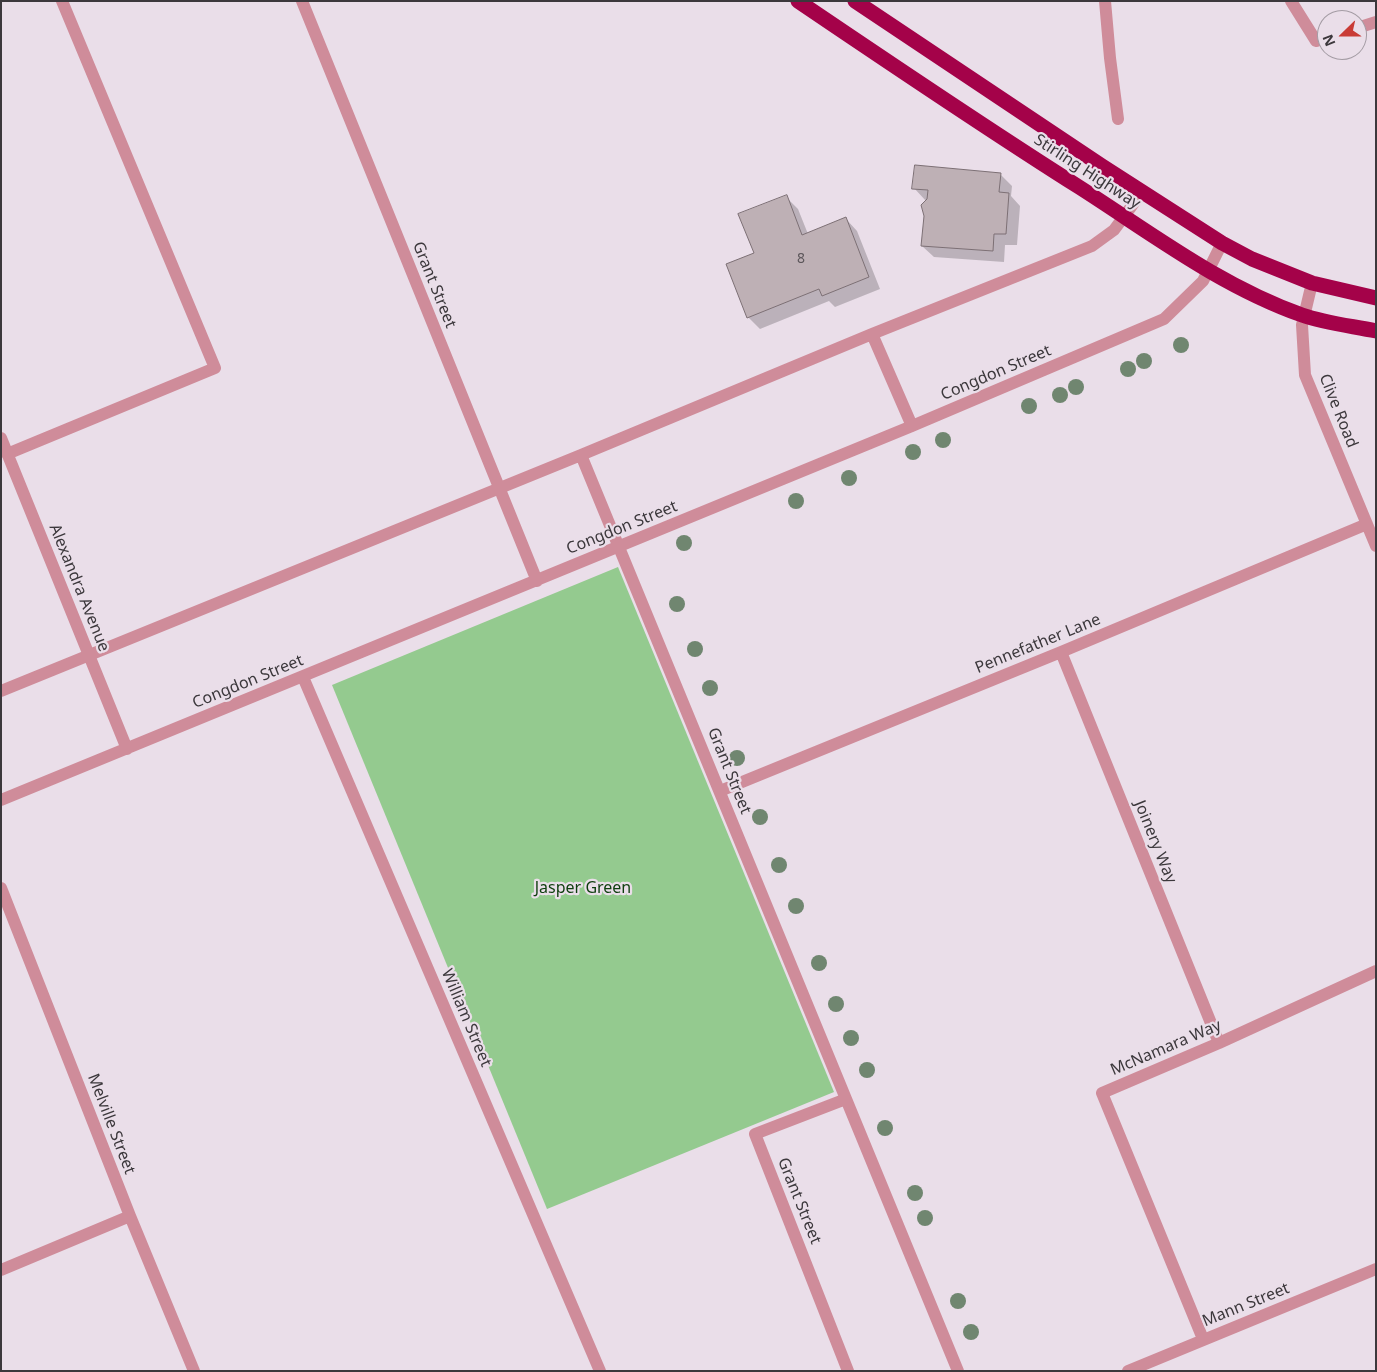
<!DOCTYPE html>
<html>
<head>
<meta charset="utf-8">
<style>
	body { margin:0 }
	#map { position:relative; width:1377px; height:1372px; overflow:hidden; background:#eadee9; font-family:"Noto Sans",sans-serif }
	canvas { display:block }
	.frame { position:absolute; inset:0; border:2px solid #3c383c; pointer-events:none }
	.north { position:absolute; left:1317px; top:10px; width:50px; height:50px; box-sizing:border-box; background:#eadee9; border:1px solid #a49ca4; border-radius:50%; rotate:248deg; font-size:14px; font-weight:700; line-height:20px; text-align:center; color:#3c383c }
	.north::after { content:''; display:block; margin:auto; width:18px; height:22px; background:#c93b36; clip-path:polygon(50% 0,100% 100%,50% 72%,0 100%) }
</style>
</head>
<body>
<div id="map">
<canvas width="1377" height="1372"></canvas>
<div class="frame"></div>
<div class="north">N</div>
</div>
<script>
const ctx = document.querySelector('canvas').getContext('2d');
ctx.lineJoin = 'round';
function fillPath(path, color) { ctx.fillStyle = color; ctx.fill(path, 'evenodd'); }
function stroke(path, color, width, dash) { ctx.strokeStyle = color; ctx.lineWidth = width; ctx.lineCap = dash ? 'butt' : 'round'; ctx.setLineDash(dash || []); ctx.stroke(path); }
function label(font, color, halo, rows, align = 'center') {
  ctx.font = font + ' "Noto Sans",sans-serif'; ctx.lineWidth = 4.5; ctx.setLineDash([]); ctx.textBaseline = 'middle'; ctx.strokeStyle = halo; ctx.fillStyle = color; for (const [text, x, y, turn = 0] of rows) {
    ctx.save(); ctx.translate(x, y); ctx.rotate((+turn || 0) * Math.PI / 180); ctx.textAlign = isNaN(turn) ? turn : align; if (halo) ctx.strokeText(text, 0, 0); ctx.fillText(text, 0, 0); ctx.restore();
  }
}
const green = new Path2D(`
	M618,567L834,1092L547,1209L332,685Z`);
const shadow = new Path2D(`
	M1000,174L1012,186L1011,196L1020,206L1017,245H1005L1004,262L934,257L922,246L926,201L914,188Z
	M786,197L798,209L808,234L846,219L857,231L880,289L835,307L829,301L760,329L748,317L755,254Z`);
const building = new Path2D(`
	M915,165L1001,173L999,192L1009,193L1006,234H994L993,251L921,246L924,216L921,205L927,199L928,190L912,189Z
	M787,195L802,235L846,217L869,277L822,296L819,289L747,318L726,264L754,253L738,214Z`);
const minor = new Path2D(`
	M302,1L537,581
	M1105,1L1110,58L1118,119
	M1291,1L1316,41L1327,37
	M1357,28L1376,22
	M1312,283L1302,325L1305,375L1376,546
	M872,334L912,426
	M1,438L127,749
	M7,454L215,368L62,1
	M581,455L958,1371
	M1061,652L1219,1043
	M303,677L600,1371
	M1,691L581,455L872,334L1092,246L1114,230L1142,192
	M720,791L1061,652L1367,524
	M1,800L912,426L1164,319L1203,281L1222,243
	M1,888L130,1216L194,1371
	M846,1099L755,1134L848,1371
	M1,1270L130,1216
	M1203,1339L1102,1093L1219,1043L1376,971
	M1128,1371L1376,1269`);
const highway = new Path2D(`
	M798,1C891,64 984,127 1079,187C1151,233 1220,286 1302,315C1325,323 1352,326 1376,331
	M855,1L1102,166L1222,243L1252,259L1312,283L1376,298`);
const trees = [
	[1181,345],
	[1144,361],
	[1128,369],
	[1076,387],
	[1060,395],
	[1029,406],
	[943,440],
	[913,452],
	[849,478],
	[796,501],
	[684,543],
	[677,604],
	[695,649],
	[710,688],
	[737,758],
	[760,817],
	[779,865],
	[796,906],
	[819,963],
	[836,1004],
	[851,1038],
	[867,1070],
	[885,1128],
	[915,1193],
	[925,1218],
	[958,1301],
	[971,1332]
];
const numberNames = [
	["8",801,259]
];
const streetNames = [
	["Stirling Highway",1087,172,33],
	["Grant Street",434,285,68],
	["Congdon Street",996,373,-23],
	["Clive Road",1338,411,68],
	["Congdon Street",622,528,-22],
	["Alexandra Avenue",79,588,68],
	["Pennefather Lane",1038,644,-22],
	["Congdon Street",248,682,-22],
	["Grant Street",729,771,68],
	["Joinery Way",1155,842,68],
	["William Street",466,1018,67],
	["McNamara Way",1166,1048,-23],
	["Melville Street",111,1124,69],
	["Grant Street",799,1201,68],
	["Mann Street",1246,1305,-22]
];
const parkNames = [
	["Jasper Green",583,888]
];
fillPath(green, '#94ca8f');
fillPath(shadow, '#0003');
fillPath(building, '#beb0b5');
stroke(building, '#7c6f74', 1);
stroke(minor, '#cf8c9a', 12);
stroke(highway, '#a40249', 15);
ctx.fillStyle = '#708670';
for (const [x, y] of trees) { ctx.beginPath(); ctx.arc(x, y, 8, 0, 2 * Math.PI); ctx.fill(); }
label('14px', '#5c565a', null, numberNames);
label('16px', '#3c383c', '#eadee9', streetNames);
label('16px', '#0d3e0d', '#eadee9', parkNames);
</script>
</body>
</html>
